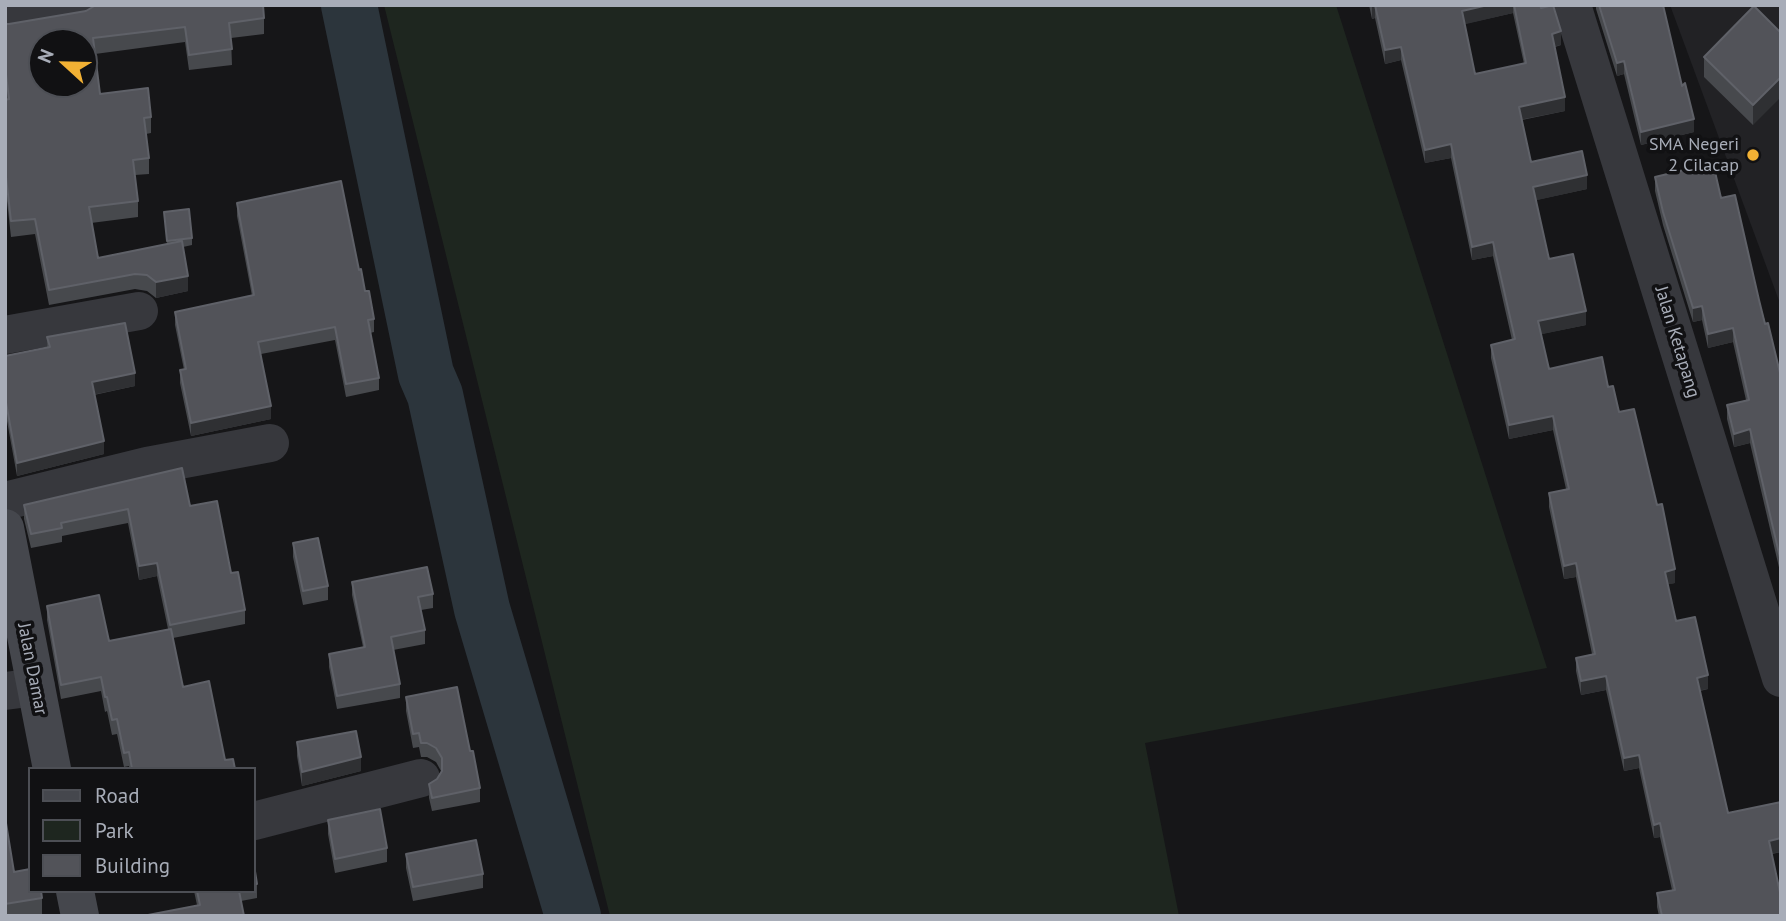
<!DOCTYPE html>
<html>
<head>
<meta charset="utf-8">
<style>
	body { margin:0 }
	#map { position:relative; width:1786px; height:921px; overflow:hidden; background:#161618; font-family:"PT Sans",sans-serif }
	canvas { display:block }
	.frame { position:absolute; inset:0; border:7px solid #a8adb8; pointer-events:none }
	.legend { position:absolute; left:28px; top:767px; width:228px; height:126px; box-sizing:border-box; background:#111113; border:2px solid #4d4f55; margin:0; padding:9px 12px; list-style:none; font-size:21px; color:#a8adb8 }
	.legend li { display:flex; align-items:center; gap:14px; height:35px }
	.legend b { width:35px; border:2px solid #4d4f55 }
	.north { position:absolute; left:28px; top:28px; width:70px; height:70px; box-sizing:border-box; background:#111113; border:2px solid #4d4f55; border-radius:50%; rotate:292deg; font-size:19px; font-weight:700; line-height:28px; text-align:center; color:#a8adb8 }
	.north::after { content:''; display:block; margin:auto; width:24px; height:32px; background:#f2b134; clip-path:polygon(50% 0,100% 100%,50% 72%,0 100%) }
</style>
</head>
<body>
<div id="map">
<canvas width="1786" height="921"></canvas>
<div class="frame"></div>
<ul class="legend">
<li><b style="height:9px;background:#45474d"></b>Road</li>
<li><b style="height:19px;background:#1e261f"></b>Park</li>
<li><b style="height:19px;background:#525359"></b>Building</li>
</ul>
<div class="north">N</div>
</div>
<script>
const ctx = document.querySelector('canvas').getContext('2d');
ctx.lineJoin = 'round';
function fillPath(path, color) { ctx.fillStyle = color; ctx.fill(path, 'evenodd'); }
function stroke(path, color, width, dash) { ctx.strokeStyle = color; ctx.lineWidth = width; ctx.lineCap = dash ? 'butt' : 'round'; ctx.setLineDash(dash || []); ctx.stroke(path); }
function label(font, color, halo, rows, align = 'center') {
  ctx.font = font + ' "PT Sans",sans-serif'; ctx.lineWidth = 7; ctx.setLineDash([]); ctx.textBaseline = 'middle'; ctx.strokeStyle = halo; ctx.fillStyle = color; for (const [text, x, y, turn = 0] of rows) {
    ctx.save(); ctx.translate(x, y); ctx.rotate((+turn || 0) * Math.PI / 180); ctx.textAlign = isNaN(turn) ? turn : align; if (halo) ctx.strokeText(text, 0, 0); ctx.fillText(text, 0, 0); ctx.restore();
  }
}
const built = new Path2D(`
	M1670,5H1781V306Z`);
const green = new Path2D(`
	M384,5H1336L1547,668L1145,743L1179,916H610Z`);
const river = new Path2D(`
	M349,5L426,374L435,395L482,609L573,916`);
const street = new Path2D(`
	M1572,5L1781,678
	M5,18L82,5
	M5,335L139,311
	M5,501L147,466L270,443
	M5,691L36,687
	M254,821L421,778`);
const secondary = new Path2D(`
	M5,528L52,769
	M75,891L80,916`);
const wall = new Path2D(`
	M1369,5H1540L1541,8L1561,45L1555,47L1565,111L1522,120L1531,162L1587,189L1536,200L1549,259L1586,325L1541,334L1549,369L1608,387L1619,412L1675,583L1668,584L1676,621L1708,689L1700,691L1728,813L1781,802V852L1772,854L1781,916H1659L1657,907V893L1672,890L1660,837L1654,838L1639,768L1624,771L1606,690L1581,695L1576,671V658L1592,654L1576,577L1564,579L1549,507V493L1566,489L1553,430L1509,439L1491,358V345L1512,340L1493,256L1472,260L1451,158L1425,163L1401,60L1385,64L1375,18L1372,19ZM1513,13L1524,64L1475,74L1464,24Z
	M1596,5H1663L1682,86L1694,132L1641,145L1624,74L1617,76L1596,9Z
	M264,18V34L231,38L232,65L189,70L185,42L95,54L100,94L151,117V133L146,134L149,158V174L135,175L138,201V217L91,223L98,258L167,244L164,212L192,238V245L183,247L188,291L156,298L147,291L135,289L49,305L35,234L11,237L5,183V100H7L5,81V24Z
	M1781,33L1753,125L1704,77V57Z
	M1655,177L1721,198L1759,300L1781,377V576L1750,443L1734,447L1727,419V405L1746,400L1733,342L1708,348L1702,320L1693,322L1663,225L1655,191Z
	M237,203L359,270L374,319V332L370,333L379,378V390L346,397L335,340L261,354L271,419L191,436L180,383V370H184L175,325V312L252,296L237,216Z
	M47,337L135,386L94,395L104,454L17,476L5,410V356L47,347Z
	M24,505L190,506L231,573L245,610V624L173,638L183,687L225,760L235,769H129V766L124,767L117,734L112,735L107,711L105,712L101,691L61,699L47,620V606L109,641L168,629L157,576L139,580L128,523L62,536V542L31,548L24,519Z
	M293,543L328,586V600L303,605L293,557Z
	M352,582L433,594V608L421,610L425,630V644L393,650L400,684V698L337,709L329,667V654L363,647L352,595Z
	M406,697L470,751L480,788V802L432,811L429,798V784L437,779L441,771L436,762L427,757H421L419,747L413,748L406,711Z
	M297,742L361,771L302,786L297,756Z
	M5,817L14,872L42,898V914L29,916H5Z
	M328,820L387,848V862L335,873L328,834Z
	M406,854L483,874V888L413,901L406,868Z
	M254,865L257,884V898L241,901L197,905L194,891H254Z`);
const shadedWall = new Path2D(`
	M1372,5H1375V18L1372,19Z
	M1488,5H1513V13L1462,25V11Z
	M1561,31V45L1552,47V34Z
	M1401,47V60L1385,64V50Z
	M1624,61V74L1617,76V63Z
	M1781,77V97L1753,125V105Z
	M1565,97V111L1519,120V107Z
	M1694,119V132L1641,145V132Z
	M1451,144V158L1425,163V150Z
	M1587,175V189L1533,201V187Z
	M1493,242V256L1472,260V247Z
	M188,276V291L156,298V282Z
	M1702,306V320L1693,322V308Z
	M1586,311V325L1538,335V321Z
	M1733,328V342L1708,348V334Z
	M135,373V386L92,395V382Z
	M271,406V419L191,436V423Z
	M1553,416V430L1509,439V425Z
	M1750,429V443L1734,447V434Z
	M104,441V454L17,476V463Z
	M157,563V576L139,580V566Z
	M1576,563V577L1564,579V566Z
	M1675,569V583L1665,585V572Z
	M1708,675V689L1697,691V678Z
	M1606,676V690L1581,695V681Z
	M1639,755V768L1624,771V758Z
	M361,757V771L302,786V772Z
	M1660,823V837L1654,838V825Z
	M1781,838V852L1769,854V841Z`);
const building = new Path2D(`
	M96,5H263L264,18L229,23L232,49L189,55L185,27L93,38L100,94L148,88L151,117L144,118L149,158L133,160L138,201L89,207L98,258L182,241L188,276L156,282L147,275L135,274L49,290L35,219L11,221L5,168V100L9,99L5,66V24H9L86,11ZM42,42H84V84H42Z
	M1375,5H1488L1462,11L1475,74L1526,63L1514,5H1540L1541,8L1553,5L1561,31L1552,34L1565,97L1519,107L1531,162L1582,151L1587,175L1533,187L1549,259L1573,254L1586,311L1538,321L1549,369L1602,357L1608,387L1613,386L1619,412L1634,409L1657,505L1662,504L1675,569L1665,572L1676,621L1695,617L1708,675L1697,678L1728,813L1781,802V838L1769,841L1781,897V916H1662L1657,893L1675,890L1660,823L1654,825L1639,755L1624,758L1606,676L1581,681L1576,658L1595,654L1576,563L1564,566L1549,493L1569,489L1553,416L1509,425L1491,345L1515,339L1493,242L1472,247L1451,144L1425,150L1401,47L1385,50Z
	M1599,5H1663L1682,86L1685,83L1694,119L1641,132L1624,61L1617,63Z
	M1754,6L1781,33V77L1753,105L1704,57Z
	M1713,163L1721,198L1735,195L1759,300L1765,324L1768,323L1781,377V562L1750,429L1734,434L1727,405L1749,400L1733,328L1708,334L1702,306L1693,308L1663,212L1655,177Z
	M341,181L359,270L361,269L365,291H369L374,319L368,320L379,378L346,384L335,327L258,342L271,406L191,423L180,370L186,369L175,312L254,295L237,203Z
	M189,209L192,238L167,241L164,212Z
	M125,323L135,373L92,382L104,441L17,463L5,397V356L50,347L47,337Z
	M182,468L190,506L217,501L231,573L238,572L245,610L170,625L157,563L139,566L128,509L61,523L62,528L31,534L24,505Z
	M318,538L328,586L303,591L293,543Z
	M427,567L433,594L418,597L425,630L391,637L400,684L337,696L329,654L365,647L352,582Z
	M99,595L109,641L171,629L183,687L209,681L225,760L233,759L235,769H132L129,752L124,753L117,719L112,720L107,697H105L101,677L61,685L47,606Z
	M457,687L470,751H473L480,788L432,798L429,784L437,779L442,771V758L436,748L427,743H421L419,733L413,734L406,697Z
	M356,731L361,757L302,772L297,742Z
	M380,809L387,848L335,859L328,820Z
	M5,817L14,872L30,869V891H41L42,898L5,904Z
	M476,840L483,874L413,887L406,854Z
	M254,865L257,884H254Z
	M197,891H239L244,916H148V915L200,905Z`);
const markers = [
	[1753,155,7,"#f2b134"]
];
const poiNames = [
	["SMA Negeri",1739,145],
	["2 Cilacap",1739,166]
];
const streetNames = [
	["Jalan Ketapang",1677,342,73],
	["Jalan Damar",32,669,79]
];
fillPath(built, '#222225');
fillPath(green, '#1e261f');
stroke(river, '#2c353c', 56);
stroke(street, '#37383d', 38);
stroke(secondary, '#45474d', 38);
fillPath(wall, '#47494d');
fillPath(shadedWall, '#2f3033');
fillPath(building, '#525359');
stroke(building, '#5f6168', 2);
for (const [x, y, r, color] of markers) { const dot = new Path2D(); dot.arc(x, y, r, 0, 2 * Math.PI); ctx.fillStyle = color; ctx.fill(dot); stroke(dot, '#111113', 2.5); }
label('18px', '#a8adb8', '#111113', poiNames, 'right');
label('18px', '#a8adb8', '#111113', streetNames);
</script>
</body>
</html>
